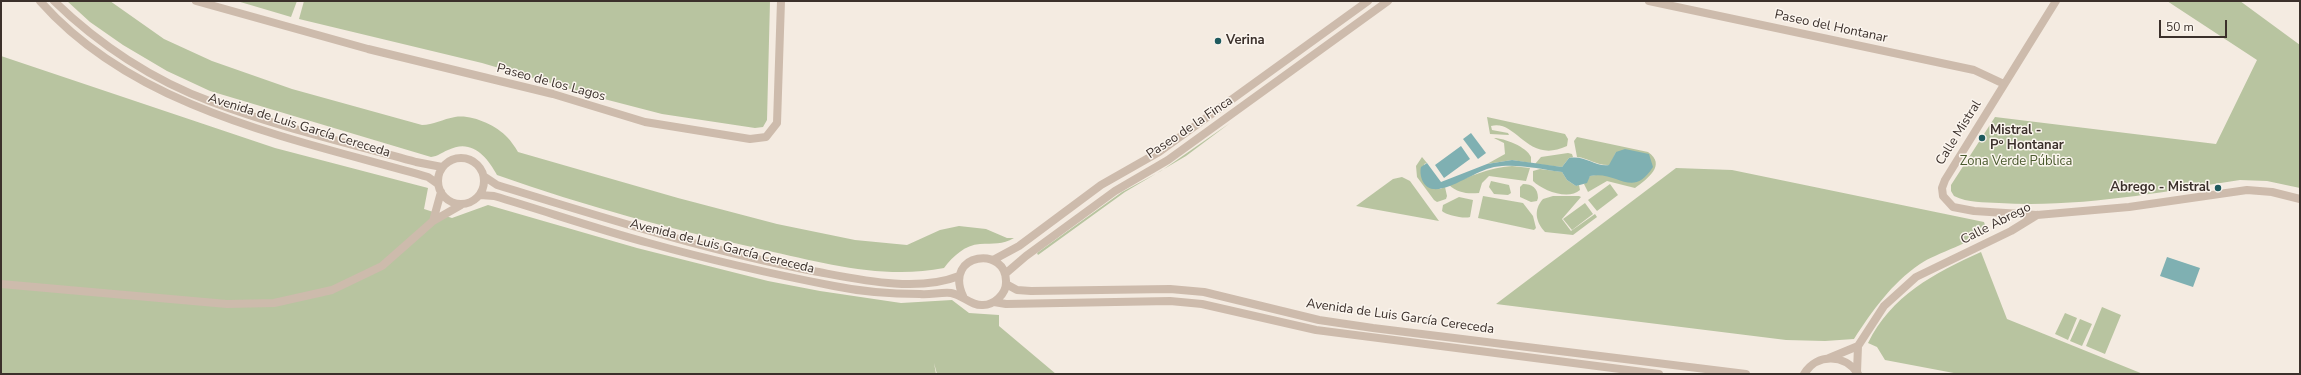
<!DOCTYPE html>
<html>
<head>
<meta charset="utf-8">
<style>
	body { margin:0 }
	#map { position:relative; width:2301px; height:375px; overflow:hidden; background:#f4ebe1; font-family:"Nunito Sans",sans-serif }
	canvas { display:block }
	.frame { position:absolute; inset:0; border:2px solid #3b302b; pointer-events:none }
	.scale { position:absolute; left:2159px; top:20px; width:68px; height:18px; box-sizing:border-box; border:2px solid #3b302b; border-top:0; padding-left:5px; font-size:12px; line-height:14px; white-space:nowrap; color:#3b302b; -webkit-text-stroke:3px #fbf5ee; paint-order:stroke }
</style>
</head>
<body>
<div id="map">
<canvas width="2301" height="375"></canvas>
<div class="frame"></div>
<div class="scale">50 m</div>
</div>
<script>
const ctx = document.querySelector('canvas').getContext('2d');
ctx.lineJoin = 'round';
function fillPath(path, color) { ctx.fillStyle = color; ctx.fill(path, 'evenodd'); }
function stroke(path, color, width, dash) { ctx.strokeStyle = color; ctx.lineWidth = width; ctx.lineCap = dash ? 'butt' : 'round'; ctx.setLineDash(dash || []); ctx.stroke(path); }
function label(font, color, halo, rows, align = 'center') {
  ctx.font = font + ' "Nunito Sans",sans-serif'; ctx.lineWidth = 3; ctx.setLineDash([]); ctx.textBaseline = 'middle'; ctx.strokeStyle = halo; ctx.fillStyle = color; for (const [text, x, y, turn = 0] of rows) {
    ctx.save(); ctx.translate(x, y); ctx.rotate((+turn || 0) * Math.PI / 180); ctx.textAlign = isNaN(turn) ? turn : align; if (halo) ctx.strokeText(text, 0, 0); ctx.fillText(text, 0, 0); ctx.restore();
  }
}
const green = new Path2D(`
	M67,1H110L164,39L212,61L292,89L422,125C433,125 443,119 455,117C471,114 496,125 507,137C511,141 515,147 518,152L678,198L777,224L855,240L907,245L940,230L959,226L986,229L1007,238H1014C1002,245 994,243 980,244C965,245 953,256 944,268C885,280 822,263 765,250C674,230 584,206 497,175C487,156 471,138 448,150C441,153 438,156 431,157L210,91L167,71L123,45L90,22Z
	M237,1H297L291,17Z
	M304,1H770L767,120L763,127L755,128L662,114L608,100L482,63L299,19Z
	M2167,1H2240L2300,45V188L2267,181L2240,180C2161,192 2080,208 1999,203C1984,202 1968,203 1954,196L1951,191V185L1995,117L2216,144L2257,60Z
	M1,56L275,148L428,188L424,209L452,218L488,205L637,248L768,281L820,291L901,303L952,300L969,313L999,315V326L1056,374H937L934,363L936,374H1Z
	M1487,117L1565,134L1568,139L1567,146C1527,165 1517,119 1491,126L1492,130L1508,133L1509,135L1490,134Z
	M1230,123L1186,156L1125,192L1038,255L1037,253L1122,192L1161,171Z
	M1577,137L1648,152C1667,165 1647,179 1635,188L1607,181L1588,192L1584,184L1590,176L1602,174L1612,177L1616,152L1610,165C1597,166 1589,158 1577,157L1574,141Z
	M1494,138C1504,138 1527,147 1531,157V163L1512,160L1487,164L1505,154L1504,143Z
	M1568,153L1572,154L1573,157L1569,158L1562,167L1535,164L1541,157Z
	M1422,157L1427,163L1424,164L1440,189L1445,187L1447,196L1446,199L1437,202L1434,200L1417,177L1416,166Z
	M1512,166L1530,168L1526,181L1489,176L1482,183L1479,193C1467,194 1458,193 1449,185C1471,176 1488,168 1512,166Z
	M1676,168L1732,170L1984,222L1986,228C1976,242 1936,253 1920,264C1891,284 1873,310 1854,339L1825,341L1786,340L1496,304Z
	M1540,169L1562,172L1567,180L1576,186L1579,185L1580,190C1568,201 1542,190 1533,181V171Z
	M1402,177L1410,181L1439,221L1356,206L1393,179Z
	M1491,181L1509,185L1511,193L1508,195L1494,194L1489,187Z
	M1523,184C1532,184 1538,188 1538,198L1537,201L1531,202L1520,197V187Z
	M1610,184L1618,195L1597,211L1588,200Z
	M1483,196L1523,203L1533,216L1536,228L1534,230L1478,218Z
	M1579,196L1581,197L1562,219L1571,231L1595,214L1597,217L1573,235L1545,232C1536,222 1533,210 1543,199L1553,196Z
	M1459,197L1473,200L1470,217C1464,219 1446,215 1442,211L1443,205Z
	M1585,203L1593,214L1572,230L1563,219Z
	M1981,252L2007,319L2143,374H1959L1885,360L1877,347L1868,343C1891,296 1934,273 1981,252Z
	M2102,307L2121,315L2105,354L2086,346Z
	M2065,313L2077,318L2068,340L2055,334Z
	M2080,319L2092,324L2082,346L2070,341Z`);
const water = new Path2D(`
	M1471,133L1486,153L1478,159L1463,139Z
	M1461,146L1470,159L1444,178L1435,165Z
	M1625,149L1649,154L1653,167C1632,200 1618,170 1590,176L1587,183L1576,186L1567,180L1562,172C1540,169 1516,163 1494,167C1475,171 1450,191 1433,189C1423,188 1419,175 1421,167L1427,163L1441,182L1487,164L1512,160L1562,167L1569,158C1586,155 1594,167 1609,165L1616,152Z
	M2167,257L2200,268L2193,287L2160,276Z`);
const street = new Path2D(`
	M40,1C136,110 295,139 428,177L438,184
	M54,1C98,44 154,81 212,102C278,127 348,143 416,162L442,167
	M196,1L368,49L553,94L645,122L750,139L766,137L777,123L781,1
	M1649,1L1974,70L2004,84
	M2056,1L1945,180L1942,188L1943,196L1953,207L1974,211L2037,215L2129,207L2247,190L2272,192L2300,199
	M438 181a23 23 0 1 1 46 0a23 23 0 1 1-46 0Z
	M485,177L497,185C602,217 705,250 813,271C857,279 916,293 959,276
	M480,195L494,196C545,211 597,229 649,243C710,260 772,274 834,286C863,292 891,294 920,294C930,295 941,292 951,293C963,295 971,306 983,305C994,305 1006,294 1006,283C1008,245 943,252 963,296
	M433,221L441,192
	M993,260L1019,246L1101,185L1159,152L1368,1
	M1005,274L1026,256L1115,191L1168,160L1388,1
	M1,284L227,304L274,303L332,290L382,266L433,221L461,205
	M1006,284L1017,290L1031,291L1170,289L1204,292L1319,320L1373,328L1746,374
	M994,302L1006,304L1170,301L1202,304L1316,330L1659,374
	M1829,358L1858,346L1884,306L1916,277L2011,231L2037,215
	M1857,372L1858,346
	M1804,374C1817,353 1845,354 1858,374`);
const markers = [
	[1218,41,4,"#1f5a5e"],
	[1982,138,4,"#1f5a5e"],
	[2218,188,4,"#1f5a5e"]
];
const streetNames = [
	["Paseo del Hontanar",1831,27,12],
	["Paseo de los Lagos",551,83,15],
	["Avenida de Luis García Cereceda",299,126,17],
	["Paseo de la Finca",1190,128,-34],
	["Calle Mistral",1959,133,-58],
	["Calle Abrego",1996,224,-27],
	["Avenida de Luis García Cereceda",722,247,14],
	["Avenida de Luis García Cereceda",1400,317,8]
];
const poiNames = [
	["Verina",1226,41],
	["Mistral -",1990,131],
	["Pº Hontanar",1990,146],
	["Abrego - Mistral",2210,188,"right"]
];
const parkNames = [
	["Zona Verde Pública",2016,162]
];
fillPath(green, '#b8c4a0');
fillPath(water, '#7fb0b2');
stroke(street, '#cdbbac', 8);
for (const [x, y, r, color] of markers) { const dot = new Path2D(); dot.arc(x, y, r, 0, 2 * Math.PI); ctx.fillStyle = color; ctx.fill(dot); stroke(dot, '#fbf5ee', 1.5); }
label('13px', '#3b302b', '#fbf5ee', streetNames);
label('bold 13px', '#3b302b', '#fbf5ee', poiNames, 'left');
label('13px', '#4a5a2e', '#fbf5ee', parkNames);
</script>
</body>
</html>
